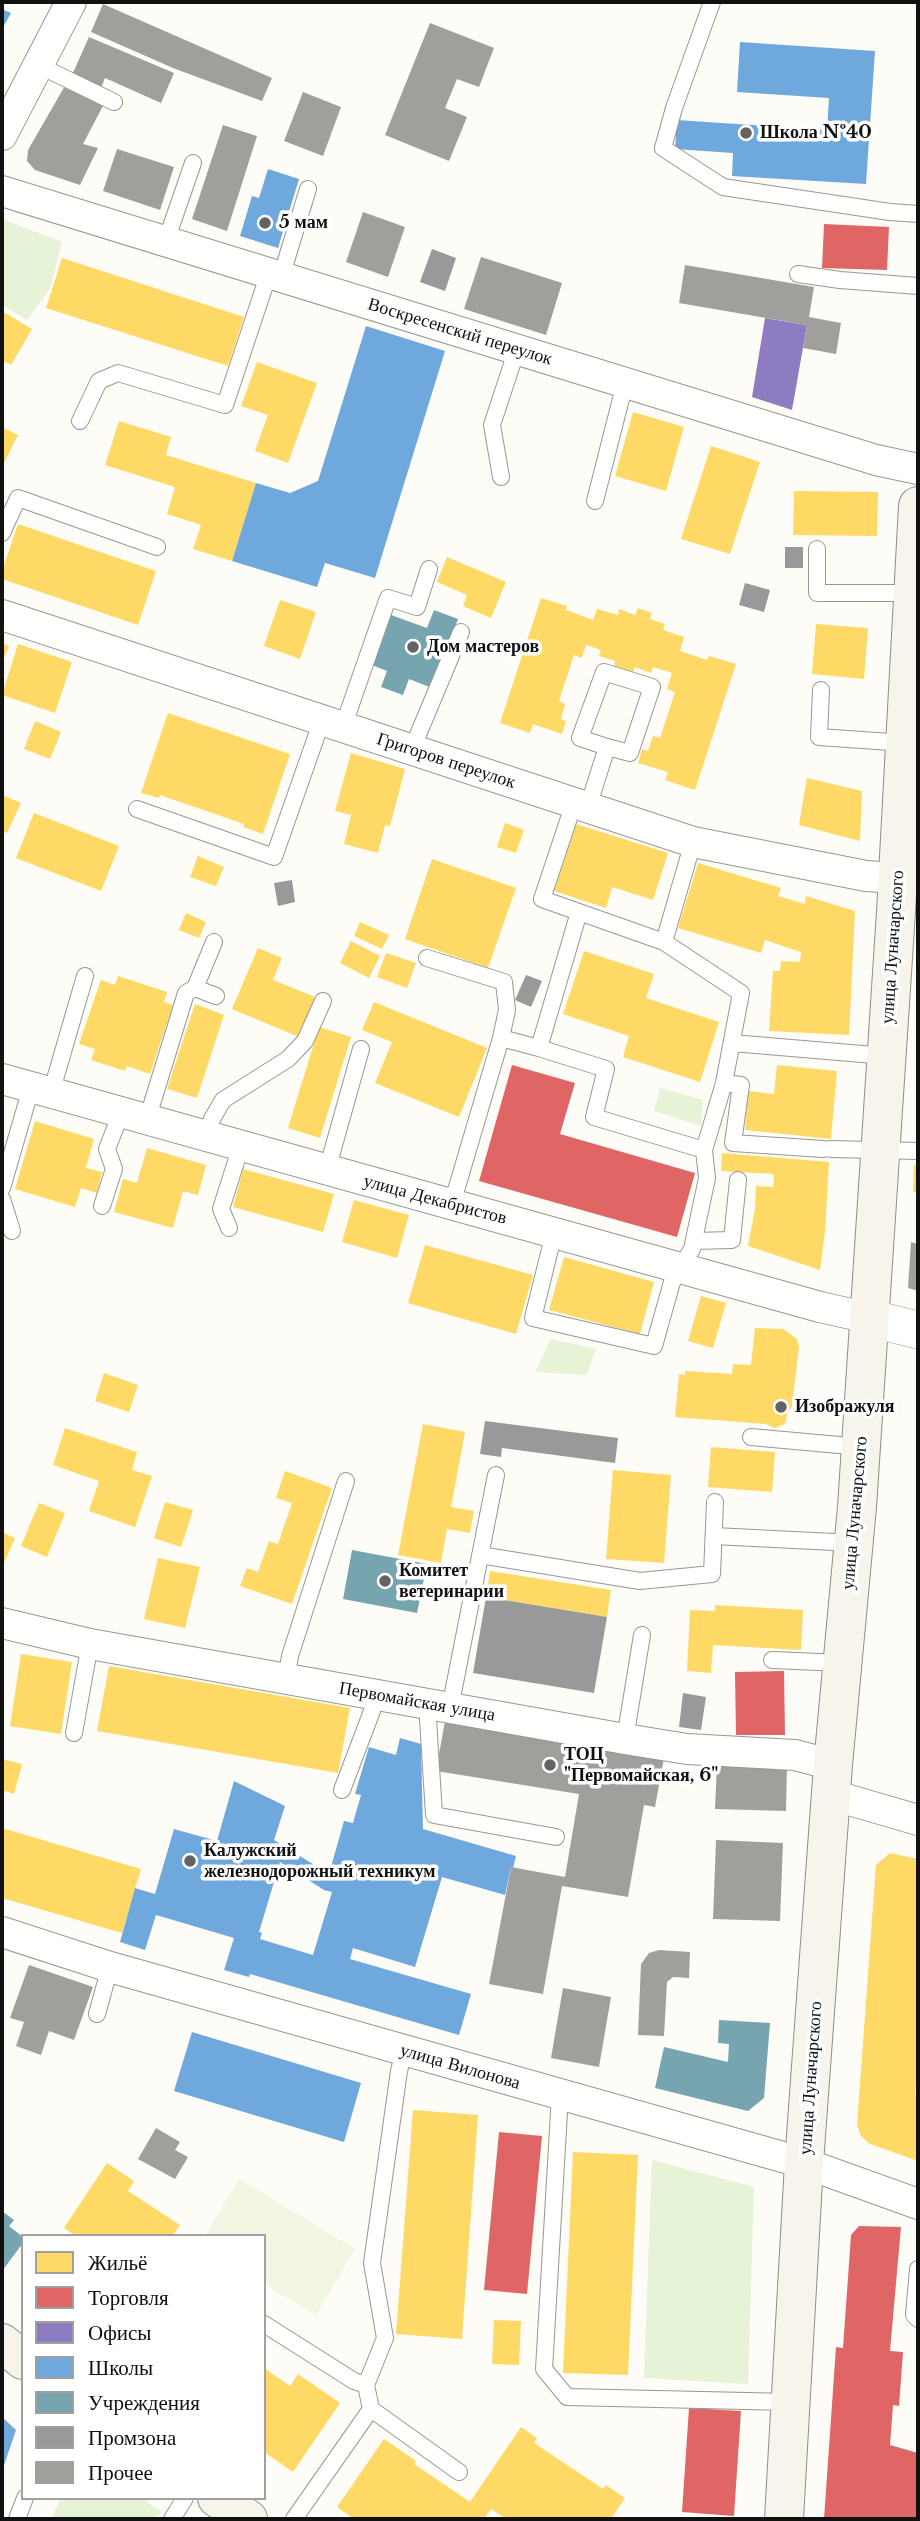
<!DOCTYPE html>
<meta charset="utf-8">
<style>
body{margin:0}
#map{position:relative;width:920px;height:2521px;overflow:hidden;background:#fdfcf7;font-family:"Libre Baskerville",serif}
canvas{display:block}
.frame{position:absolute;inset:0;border:4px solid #111;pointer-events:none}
.legend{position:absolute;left:21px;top:2234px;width:245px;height:266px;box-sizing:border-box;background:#fff;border:2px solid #a0a0a0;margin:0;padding:9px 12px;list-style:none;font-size:21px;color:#111}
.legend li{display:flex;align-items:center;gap:14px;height:35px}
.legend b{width:35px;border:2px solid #a0a0a0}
</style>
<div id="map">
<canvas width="920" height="2521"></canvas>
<div class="frame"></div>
<ul class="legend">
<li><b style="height:19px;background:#ffd966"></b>Жильё</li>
<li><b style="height:19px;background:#e06666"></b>Торговля</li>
<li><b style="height:19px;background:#8e7cc3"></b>Офисы</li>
<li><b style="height:19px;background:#6fa8dc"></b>Школы</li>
<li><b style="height:19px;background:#76a5af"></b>Учреждения</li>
<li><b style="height:19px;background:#999"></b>Промзона</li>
<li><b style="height:19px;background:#a19f9c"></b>Прочее</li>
</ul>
</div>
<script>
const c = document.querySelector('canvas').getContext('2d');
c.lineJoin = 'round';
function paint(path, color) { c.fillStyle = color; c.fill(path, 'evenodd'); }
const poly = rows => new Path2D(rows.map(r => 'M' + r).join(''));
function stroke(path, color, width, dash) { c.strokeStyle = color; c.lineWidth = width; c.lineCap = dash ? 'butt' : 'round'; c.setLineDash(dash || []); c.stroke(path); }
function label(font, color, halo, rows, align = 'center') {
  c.font = font + ' "Libre Baskerville",serif'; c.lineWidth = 7; c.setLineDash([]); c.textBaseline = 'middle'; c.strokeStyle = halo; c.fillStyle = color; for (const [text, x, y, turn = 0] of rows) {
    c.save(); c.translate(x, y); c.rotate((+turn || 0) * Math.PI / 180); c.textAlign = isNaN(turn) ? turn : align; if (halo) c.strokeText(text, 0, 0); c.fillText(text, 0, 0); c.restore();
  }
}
const green = poly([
 [2,219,62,242,50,289,27,320,2,305],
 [660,1088,703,1100,701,1126,654,1111],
 [551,1339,596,1349,587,1375,535,1372],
 [652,2160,754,2187,748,2384,644,2378],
 [61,2498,142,2498,161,2512,157,2519,51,2519]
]);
const pitch = poly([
 [239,2179,355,2249,316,2315,264,2284,264,2236,205,2236]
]);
const homes = poly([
 [62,258,244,317,228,366,46,308],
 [2,311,32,329,11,365,2,360],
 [257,362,317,383,288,463,255,451,268,415,241,406],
 [633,412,684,427,666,491,615,476],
 [119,421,171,437,166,455,256,483,232,561,193,549,201,525,167,514,175,487,105,465],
 [2,427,18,435,2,467],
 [711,446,760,462,730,554,681,539],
 [794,491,878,492,877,536,793,535],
 [18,524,156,571,138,625,2,579,2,571],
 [447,557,506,582,491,618,463,606,467,595,437,582],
 [541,598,567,606,566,610,593,620,597,609,618,615,619,609,635,615,638,608,652,613,650,619,665,624,663,630,684,637,680,651,707,660,709,656,736,664,695,790,665,780,668,772,638,763,642,749,648,751,653,736,660,738,675,692,667,689,672,673,653,667,651,673,635,667,633,673,614,667,615,661,599,656,601,650,586,645,582,658,574,655,559,701,565,704,561,719,566,721,562,734,533,724,530,733,500,723],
 [280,600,316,612,300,659,264,646],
 [816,624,868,628,864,679,812,674],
 [2,643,9,646,2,663],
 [18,644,72,662,55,713,2,695],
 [168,713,290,754,263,834,243,827,244,824,160,795,159,798,141,793],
 [35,721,61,732,50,759,24,749],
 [351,753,405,769,390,826,385,825,378,853,344,844,351,815,335,811],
 [807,778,862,791,860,841,799,825],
 [2,795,21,803,7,833,2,831],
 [34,813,119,846,101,891,16,858],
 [505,823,524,830,516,853,497,847],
 [576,824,668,853,653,900,612,887,606,908,554,891],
 [198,856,224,867,216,886,190,877],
 [432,859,516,888,488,968,405,939],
 [698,863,781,888,778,896,805,904,806,896,855,911,849,1035,769,1031,773,971,780,971,781,961,800,962,801,952,765,940,761,953,678,928],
 [186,913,206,922,199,938,179,930],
 [360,922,389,935,382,949,354,936],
 [351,941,380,956,369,978,340,963],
 [258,948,282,958,273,980,315,997,299,1037,232,1009],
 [584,951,654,974,646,998,719,1022,700,1082,623,1057,629,1036,563,1014],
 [386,953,416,963,407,988,377,977],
 [118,976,167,992,164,1002,173,1005,150,1074,127,1066,125,1071,91,1060,95,1049,79,1044,101,980,115,985],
 [374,1002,487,1048,459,1117,375,1083,392,1042,362,1030],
 [195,1004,224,1015,197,1098,167,1089],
 [319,1027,351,1037,320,1138,288,1128],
 [777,1065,837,1071,831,1139,745,1130,748,1091,774,1094],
 [35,1121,94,1139,86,1168,102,1172,97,1193,81,1188,75,1207,15,1189],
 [147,1148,206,1165,198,1195,183,1191,173,1228,114,1212,123,1179,137,1183],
 [722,1153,829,1162,825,1232,820,1270,748,1246,755,1209,756,1186,773,1187,774,1174,721,1171],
 [914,1165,918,1165,918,1193,913,1192],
 [243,1169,334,1194,323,1232,233,1207],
 [354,1200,409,1215,397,1258,342,1242],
 [425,1245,533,1275,516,1334,408,1303],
 [564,1257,654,1282,640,1334,549,1310],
 [701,1296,726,1303,713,1348,688,1341],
 [755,1328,783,1329,797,1339,799,1347,792,1407,787,1413,786,1422,783,1425,774,1428,766,1424,675,1417,679,1374,685,1375,685,1371,732,1374,733,1364,751,1365],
 [104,1373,138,1385,129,1412,95,1401],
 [423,1424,465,1432,451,1507,474,1511,470,1533,447,1529,441,1563,398,1555],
 [65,1428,137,1452,132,1470,152,1476,135,1527,89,1511,99,1481,53,1465],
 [711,1447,775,1452,772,1492,708,1487],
 [613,1470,671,1475,664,1563,606,1559],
 [285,1471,332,1488,292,1604,240,1586,247,1568,258,1572,269,1541,278,1544,292,1503,276,1498],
 [165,1502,193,1510,181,1547,154,1538],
 [39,1503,65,1513,47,1557,21,1546],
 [2,1532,15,1538,2,1567],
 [158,1558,200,1567,185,1628,144,1619],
 [490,1571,611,1590,607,1617,486,1597],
 [715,1605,803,1610,801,1650,713,1645,711,1673,687,1671,690,1610,715,1611],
 [21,1654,72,1662,61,1734,10,1726],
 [109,1666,350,1708,338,1773,97,1731],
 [2,1759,22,1764,14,1794,2,1790],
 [2,1828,141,1869,122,1933,2,1898],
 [890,1853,918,1859,918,2054,915,2094,918,2099,918,2161,870,2144,861,2136,857,2125,876,1865],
 [413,2110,478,2115,462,2339,396,2334],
 [573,2152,638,2155,628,2375,563,2373],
 [107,2163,134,2181,128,2191,180,2225,172,2236,76,2236,64,2228],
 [494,2320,521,2321,519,2365,492,2364],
 [264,2368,290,2386,298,2374,340,2403,293,2472,264,2452],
 [521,2427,537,2438,534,2443,603,2489,606,2485,625,2498,611,2519,506,2519,491,2509,484,2519,354,2519,337,2507,384,2439,416,2461,414,2464,470,2502]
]);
const shops = poly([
 [824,224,889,227,887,270,822,268],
 [512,1065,575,1083,560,1134,695,1173,677,1237,479,1181],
 [784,1671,785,1735,736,1735,735,1672],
 [499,2132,542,2136,527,2294,484,2290],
 [859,2226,901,2227,890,2351,903,2352,899,2406,893,2405,890,2445,918,2453,918,2519,824,2519,836,2347,843,2348,851,2235],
 [689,2408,741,2411,734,2516,682,2512]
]);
const offices = poly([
 [765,318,807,325,792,410,752,397]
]);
const schools = poly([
 [2,9,11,13,2,29],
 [740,42,875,51,866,184,732,176,733,153,675,149,677,120,827,130,829,98,737,92],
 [268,169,299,179,278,248,240,236,252,196,259,198],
 [366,326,445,351,375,578,325,563,317,587,232,561,256,483,290,493,318,481],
 [400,1738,421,1744,423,1829,516,1856,513,1868,511,1867,505,1895,442,1877,415,1967,353,1948,350,1959,471,1994,459,2035,250,1974,249,1977,224,1970,234,1938,156,1915,145,1950,120,1942,135,1888,155,1894,174,1829,217,1841,234,1781,285,1806,274,1840,329,1874,344,1821,353,1823,361,1795,355,1794,369,1747,396,1755],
 [280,1862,324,1890,332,1892,313,1955,260,1939,262,1933,259,1932],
 [192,2032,361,2083,344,2142,174,2091],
 [2,2417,16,2430,2,2471]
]);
const public = poly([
 [434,610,458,619,432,688,409,679,403,695,381,687,387,671,372,665,391,615,427,628],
 [352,1550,427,1564,417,1613,343,1599],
 [719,2020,770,2023,764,2098,748,2111,655,2088,664,2047,728,2062,729,2044,718,2043],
 [2,2211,14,2220,9,2226,23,2237,23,2243,2,2271]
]);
const industry = poly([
 [432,249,456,258,445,291,420,282],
 [785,547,803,547,803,568,785,568],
 [745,583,770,590,764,612,739,605],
 [292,880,295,902,278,906,274,883],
 [526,975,542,981,531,1007,515,1000],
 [485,1421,618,1438,615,1463,502,1448,501,1457,480,1454],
 [486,1597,607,1617,594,1693,473,1673],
 [683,1693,706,1697,701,1730,679,1727]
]);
const building = poly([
 [103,4,272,78,262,101,173,68,91,32],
 [430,23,494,48,479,87,457,79,445,108,467,117,449,161,385,135],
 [89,37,174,73,161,103,105,78,101,88,72,75],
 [66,84,104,104,83,144,98,148,80,185,35,170,27,161,28,150],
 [303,92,341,107,323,156,284,141],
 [223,125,257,136,227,231,192,219],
 [117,149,174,167,160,210,103,191],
 [363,212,405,227,388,277,346,262],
 [481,257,562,283,546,335,464,309],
 [685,265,814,287,809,317,841,323,836,354,803,348,807,325,679,303],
 [911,1242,918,1244,918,1291,908,1288],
 [445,1721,664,1758,655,1807,644,1805,628,1897,562,1886,543,1994,489,1984,511,1867,565,1877,579,1794,436,1771],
 [717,1764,787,1766,786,1811,715,1809],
 [716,1840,783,1843,780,1921,713,1919],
 [659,1950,690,1952,689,1978,673,1977,667,1982,664,2036,638,2035,641,1964,649,1953],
 [29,1965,93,1987,74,2040,49,2031,41,2055,16,2046,24,2022,10,2018],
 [563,1988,611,1997,599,2067,551,2058],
 [156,2128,180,2142,175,2150,188,2157,175,2179,138,2159]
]);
const service = poly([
 [712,2,674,108,663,148,723,187,890,212,918,214],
 [38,65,114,102],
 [166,241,193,163],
 [798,274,840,280,918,286],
 [281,277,308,189],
 [80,421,99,381,118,373,225,405,269,273],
 [501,477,492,425,517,349],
 [595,501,625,383],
 [2,533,18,498,157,547],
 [817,549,817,593,913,593],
 [821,690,819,737,905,743],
 [343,727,388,598,417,607,429,569],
 [412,749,461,632],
 [574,803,542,899,664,942,741,993,724,1083],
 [588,807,607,747,580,738,604,672,652,687,630,753,607,747],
 [137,809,274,857,322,720],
 [579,912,539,1048,606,1069,594,1117,704,1150,724,1083,741,1085,733,1143,823,1149],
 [664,942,693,842],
 [427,958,504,982,507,1010,501,1038,539,1048],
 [195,988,214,942],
 [732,1043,886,1056],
 [51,1093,85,976],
 [147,1120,186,993,195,988,216,996],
 [207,1136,212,1119,223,1100,288,1059,305,1041,323,1001],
 [830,1149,918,1151],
 [327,1170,361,1049],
 [2,1188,31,1088],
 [2,1199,12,1231],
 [452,1204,501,1038],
 [102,1206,114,1169,107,1149,121,1113],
 [229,1228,221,1209,241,1146],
 [554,1233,533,1318,654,1346,672,1282,692,1249,707,1178,704,1150],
 [694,1241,732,1240,738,1180],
 [751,1437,861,1447],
 [714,1536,854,1543],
 [480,1555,640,1581,712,1574,715,1502],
 [772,1660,842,1663],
 [286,1679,290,1656,346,1481],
 [430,1704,428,1719,434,1815,556,1837],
 [450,1708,496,1475],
 [74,1733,90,1644],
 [625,1739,642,1635],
 [342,1790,372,1711,375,1694],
 [97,2014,110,1967],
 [560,2095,544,2369,567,2397,791,2402],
 [918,2269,914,2315,918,2319],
 [264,2324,354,2381,366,2385],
 [371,2409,366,2385,385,2338,372,2263,399,2071,404,2051],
 [17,2519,25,2498],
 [172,2519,185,2498],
 [294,2519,371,2409,459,2472]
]);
const minor = poly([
 [2,135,71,2],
 [2,191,876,460,918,469],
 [2,615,693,842,866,876,897,878],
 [2,1079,820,1307,869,1318],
 [2,1623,90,1644,625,1739,687,1749,795,1755,833,1765],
 [832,1795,918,1820],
 [2,1932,110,1967,804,2163,918,2204]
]);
const tertiary = poly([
 [869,1318,918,1330]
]);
const secondary = poly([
 [2,2343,23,2360],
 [217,2498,248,2519],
 [784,2519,804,2163,833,1765,857,1507,896,912,918,506]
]);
const markers = [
 [746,133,7,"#646362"],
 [265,223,7,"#646362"],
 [413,647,7,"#646362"],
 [781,1407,7,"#646362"],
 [385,1581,7,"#646362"],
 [550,1765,7,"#646362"],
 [190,1861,7,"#646362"]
];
const poiNames = [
 ["Школа №40",760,133],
 ["5 мам",279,223],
 ["Дом мастеров",427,647],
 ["Изображуля",795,1407],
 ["Комитет",399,1571],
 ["ветеринарии",399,1592],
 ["ТОЦ",564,1755],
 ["\"Первомайская, 6\"",564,1776],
 ["Калужский",204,1851],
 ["железнодорожный техникум",204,1872]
];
const streetNames = [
 ["Воскресенский переулок",460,332,17],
 ["Григоров переулок",446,761,18],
 ["улица Луначарского",893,947,-86],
 ["улица Декабристов",435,1200,15],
 ["улица Луначарского",855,1513,-85],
 ["Первомайская улица",417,1702,10],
 ["улица Вилонова",460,2067,16],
 ["улица Луначарского",811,2078,-86]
];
paint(green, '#e7f3d7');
paint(pitch, '#f0f6e1');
paint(homes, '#ffd966');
paint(shops, '#e06666');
paint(offices, '#8e7cc3');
paint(schools, '#6fa8dc');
paint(public, '#76a5af');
paint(industry, '#999');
paint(building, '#a19f9c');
stroke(service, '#979795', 18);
stroke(minor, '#979795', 32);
stroke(tertiary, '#979795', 38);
stroke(secondary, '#8e8d8b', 40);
stroke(service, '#fffffe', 16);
stroke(minor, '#fffffe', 30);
stroke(tertiary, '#fffffe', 37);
stroke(secondary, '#f6f4eb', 38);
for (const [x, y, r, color] of markers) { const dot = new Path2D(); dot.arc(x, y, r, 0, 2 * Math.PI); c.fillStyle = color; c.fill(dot); stroke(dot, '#fff', 2.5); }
label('bold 18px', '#111', '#fff', poiNames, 'left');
label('18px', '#111', '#fff', streetNames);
</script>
